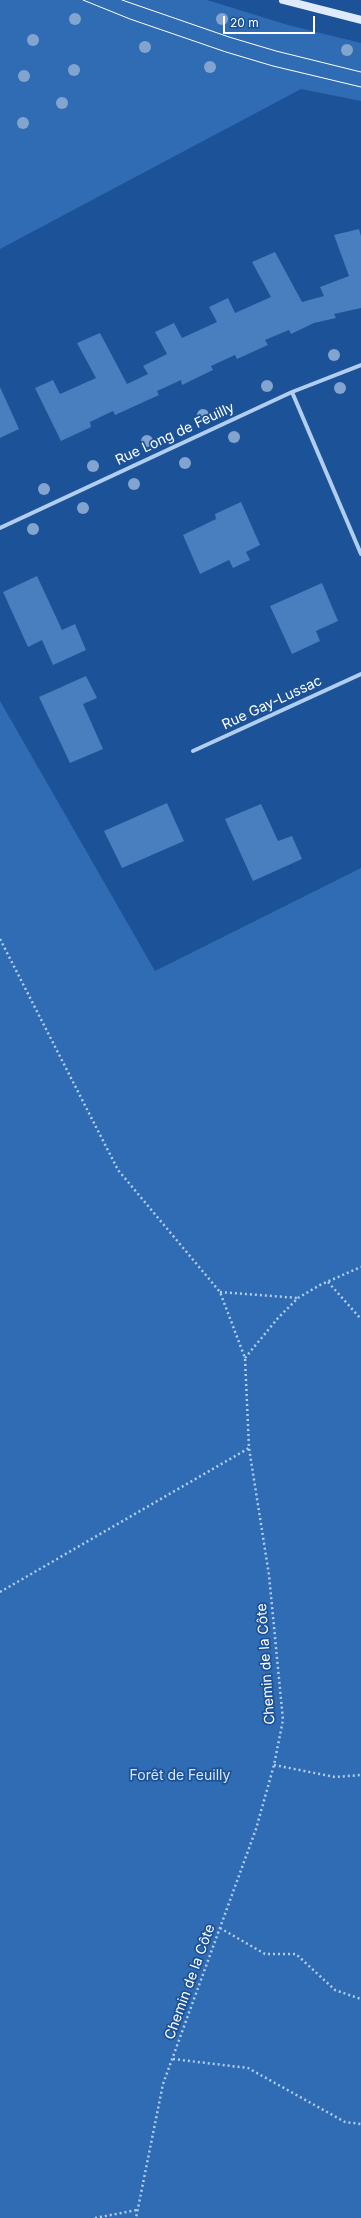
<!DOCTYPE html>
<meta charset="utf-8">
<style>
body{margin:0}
#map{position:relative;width:361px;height:2218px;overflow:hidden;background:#1c5297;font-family:Inter,sans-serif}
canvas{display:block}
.scale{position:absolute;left:223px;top:16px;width:92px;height:18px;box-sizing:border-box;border:2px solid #fff;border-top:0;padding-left:5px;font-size:12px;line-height:14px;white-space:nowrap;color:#fff;-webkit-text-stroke:3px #1c5297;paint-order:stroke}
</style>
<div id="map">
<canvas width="361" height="2218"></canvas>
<div class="scale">20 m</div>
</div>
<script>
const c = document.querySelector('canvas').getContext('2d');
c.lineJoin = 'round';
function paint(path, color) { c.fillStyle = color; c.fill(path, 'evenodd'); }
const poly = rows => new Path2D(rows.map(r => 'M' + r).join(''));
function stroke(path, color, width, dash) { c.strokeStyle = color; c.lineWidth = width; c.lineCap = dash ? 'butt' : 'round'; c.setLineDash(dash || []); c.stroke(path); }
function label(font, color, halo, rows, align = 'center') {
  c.font = font + ' Inter,sans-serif'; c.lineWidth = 3.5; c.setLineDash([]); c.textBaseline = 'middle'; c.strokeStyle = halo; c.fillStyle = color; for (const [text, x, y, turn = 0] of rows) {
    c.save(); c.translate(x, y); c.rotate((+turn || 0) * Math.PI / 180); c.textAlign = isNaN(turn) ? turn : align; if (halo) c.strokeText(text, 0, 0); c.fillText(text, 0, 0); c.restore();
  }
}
const green = poly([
 [0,0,207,0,288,25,361,43,361,101,301,89,0,249],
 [0,701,155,971,361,868,361,2218,0,2218]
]);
const building = poly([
 [359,229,361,236,361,308,334,314,336,318,314,323,291,334,289,330,265,340,268,345,237,359,235,355,211,366,213,370,182,385,181,380,157,391,159,395,115,415,113,411,90,422,91,427,61,441,35,388,53,380,60,394,96,378,77,343,100,333,127,384,148,374,143,366,167,354,155,332,174,323,182,338,217,322,209,307,228,298,235,313,271,297,252,262,275,252,302,302,324,296,320,287,349,276,334,235],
 [0,387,19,429,0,438],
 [241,502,260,545,246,552,250,560,233,568,229,560,200,574,183,535,216,519,215,514],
 [37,576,62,630,75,624,86,650,53,665,42,640,28,647,3,592],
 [322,583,338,621,316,631,320,641,292,654,270,606],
 [86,676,97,698,83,704,103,749,70,763,39,697],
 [167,803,184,841,122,868,104,831],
 [261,804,278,841,292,836,302,859,253,881,225,819]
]);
const path = poly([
 [0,939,118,1170,220,1292,245,1358,249,1448,269,1575,283,1720,274,1765,256,1829,163,2084,136,2218],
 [328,1282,361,1319],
 [220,1292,298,1298],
 [245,1358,278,1318,298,1298,320,1285,361,1267],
 [0,1592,249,1448],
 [274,1765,335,1777,361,1775],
 [220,1928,265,1954,296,1954,335,1990,361,1999],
 [173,2059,248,2068,345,2122,361,2124],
 [95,2218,137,2210]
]);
const street = poly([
 [292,392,361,554],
 [0,528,292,392,361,365],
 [193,751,361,674]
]);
const secondary = poly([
 [283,0,361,20]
]);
const tram = poly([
 [83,0,130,19,226,52,273,66,361,87],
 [122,0,229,37,276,51,361,72]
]);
const trees = [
 [75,19],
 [222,19],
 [33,40],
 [145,47],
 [347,50],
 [210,67],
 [74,70],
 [24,76],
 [62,103],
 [23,123],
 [334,355],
 [267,386],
 [340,388],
 [203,415],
 [234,437],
 [147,441],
 [185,463],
 [93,466],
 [134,484],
 [44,489],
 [83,508],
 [33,529]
];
const streetNames = [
 ["Rue Long de Feuilly",175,434,-25],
 ["Rue Gay-Lussac",272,703,-25],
 ["Chemin de la Côte",266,1664,-94],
 ["Chemin de la Côte",190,1982,-70]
];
const parkNames = [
 ["Forêt de Feuilly",180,1776]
];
paint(green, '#306cb4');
paint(building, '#497ebf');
stroke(path, '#b1cdf0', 2.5, [2, 3]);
stroke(street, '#b1cdf0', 4);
stroke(secondary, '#deebfb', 8);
stroke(tram, '#fff', 1);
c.fillStyle = '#83a4ce';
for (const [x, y] of trees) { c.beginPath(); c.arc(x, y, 6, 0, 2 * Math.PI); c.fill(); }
label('14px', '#fff', '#1c5297', streetNames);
label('14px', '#d7e7fb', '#1c5297', parkNames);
</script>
